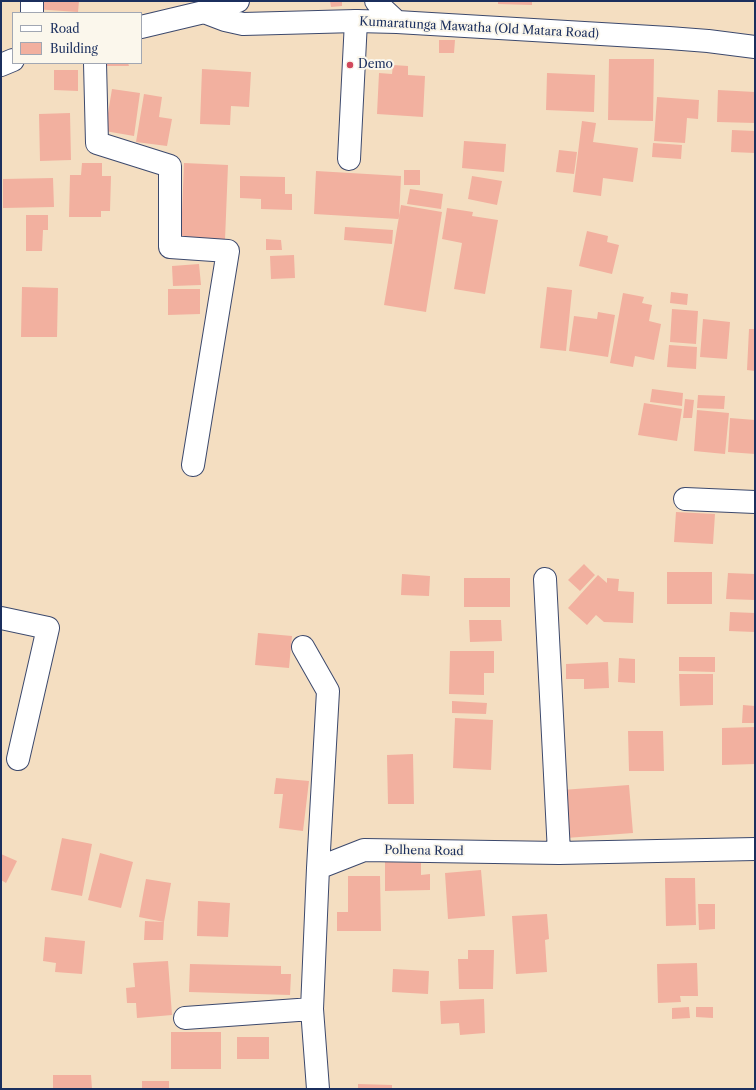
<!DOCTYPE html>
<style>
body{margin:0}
#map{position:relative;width:756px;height:1090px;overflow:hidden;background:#f4dec1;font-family:"Libre Caslon Text",serif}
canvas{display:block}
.frame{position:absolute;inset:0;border:2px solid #1b2f5e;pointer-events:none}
.legend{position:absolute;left:12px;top:12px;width:130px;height:52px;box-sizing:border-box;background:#fbf7ec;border:1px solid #a1a7b3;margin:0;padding:5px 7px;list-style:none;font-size:12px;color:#1b2f5e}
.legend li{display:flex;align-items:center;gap:8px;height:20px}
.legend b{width:20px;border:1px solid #a1a7b3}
</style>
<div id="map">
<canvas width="756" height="1090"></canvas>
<div class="frame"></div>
<ul class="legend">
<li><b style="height:5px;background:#fff"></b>Road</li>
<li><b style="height:11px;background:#f2b09f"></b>Building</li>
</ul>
</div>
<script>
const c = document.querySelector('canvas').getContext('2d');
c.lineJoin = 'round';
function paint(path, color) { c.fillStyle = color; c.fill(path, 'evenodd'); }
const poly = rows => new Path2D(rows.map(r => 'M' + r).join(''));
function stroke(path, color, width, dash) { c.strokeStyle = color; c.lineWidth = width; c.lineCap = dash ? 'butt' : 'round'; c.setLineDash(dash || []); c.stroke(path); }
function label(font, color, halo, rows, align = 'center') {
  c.font = font + ' "Libre Caslon Text",serif'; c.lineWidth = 4; c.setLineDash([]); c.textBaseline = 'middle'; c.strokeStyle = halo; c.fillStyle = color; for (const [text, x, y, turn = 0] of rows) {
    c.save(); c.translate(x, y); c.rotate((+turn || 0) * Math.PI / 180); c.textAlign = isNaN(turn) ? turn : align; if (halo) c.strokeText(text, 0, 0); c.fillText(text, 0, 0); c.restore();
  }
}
const building = poly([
 [35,1,79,1,78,12,34,9],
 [330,1,342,1,342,6,331,7],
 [498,1,532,1,532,5,498,4],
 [439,40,455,40,454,53,439,53],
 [609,59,654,59,653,121,608,120],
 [107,63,128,63,129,66,107,66],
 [393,65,408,66,408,75,425,76,423,117,377,114,379,73,392,74],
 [202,69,251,72,249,107,231,106,230,125,200,124],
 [54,70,78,70,78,91,54,90],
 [547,73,595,75,594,112,546,110],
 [112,89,140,93,134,136,105,131],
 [718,90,755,92,755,123,717,122],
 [144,94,162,97,159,117,172,119,167,146,136,142],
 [657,97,699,100,698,119,687,118,685,143,654,141],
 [70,113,71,160,40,161,39,114],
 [582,121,596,123,593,142,638,148,633,182,603,178,601,196,573,192],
 [732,130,755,131,755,153,731,152],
 [464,141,506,144,504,172,462,168],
 [653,143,682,145,681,159,652,157],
 [559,150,577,152,574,174,556,172],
 [82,163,102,163,102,176,111,176,110,211,101,211,101,217,69,217,70,175,81,175],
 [184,163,228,165,225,240,181,238],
 [404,170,420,170,420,185,404,185],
 [316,171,401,176,399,219,314,214],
 [240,176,285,177,285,194,292,194,292,210,261,209,261,199,240,198],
 [472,176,502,181,497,205,468,199],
 [53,178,54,207,3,208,3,179],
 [410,189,443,194,441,209,407,204],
 [401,205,442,212,426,312,384,305],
 [447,208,473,212,472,216,498,220,485,294,454,289,462,243,442,239],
 [26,215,48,215,48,230,43,230,42,251,26,251],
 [345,227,393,230,392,244,344,240],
 [587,231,608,236,607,242,619,245,612,274,579,266],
 [266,239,281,240,282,250,266,250],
 [294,255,295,278,271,279,270,256],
 [199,264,201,285,173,286,172,266],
 [22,287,58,288,57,337,21,337],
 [547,287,572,290,566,351,540,348],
 [168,289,200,289,200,314,168,315],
 [671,292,688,294,687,305,670,303],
 [623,293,644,297,642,303,652,305,649,321,661,324,654,360,635,356,633,367,610,363],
 [672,309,698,311,696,344,670,342],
 [598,312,615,315,608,357,569,351,574,316,597,319],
 [703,319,730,322,727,359,700,357],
 [749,329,755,329,755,371,747,370],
 [669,345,697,347,696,369,667,367],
 [652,389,683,393,682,406,650,402],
 [698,395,725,396,724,409,697,408],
 [685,399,694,400,692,418,683,418],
 [644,403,682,409,677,441,638,435],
 [697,410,729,413,725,454,694,451],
 [730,418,755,420,755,454,728,452],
 [676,512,715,514,713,544,674,542],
 [584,564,595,575,580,591,568,580],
 [667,572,712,572,712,604,667,604],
 [728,573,755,574,755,600,726,599],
 [402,574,430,576,429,596,401,595],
 [598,575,607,583,607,578,619,579,618,591,634,592,633,623,604,622,596,615,587,625,568,608],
 [464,578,510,578,510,607,464,607],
 [730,612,755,613,755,632,729,631],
 [469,620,501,620,502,641,470,642],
 [258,633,292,636,289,668,255,665],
 [450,651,494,651,494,673,484,673,484,695,449,694],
 [679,657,715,657,715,672,679,671],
 [619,658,635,659,635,683,618,682],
 [608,662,609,688,584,689,584,679,566,679,566,664],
 [679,674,713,674,713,705,680,706],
 [452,701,487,703,486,714,452,713],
 [743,705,755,706,755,723,742,723],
 [455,718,493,720,491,770,453,768],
 [755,727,755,764,722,765,722,728],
 [628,731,663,731,664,771,629,771],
 [413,754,414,804,388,804,387,755],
 [276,778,309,781,303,831,279,828,283,794,274,794],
 [629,785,633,833,566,838,562,790],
 [62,838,92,844,82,896,51,890],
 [100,853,133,862,121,908,88,900],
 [1,854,17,861,6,883,1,880],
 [385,862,421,863,421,875,430,874,430,890,385,891],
 [481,870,485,916,448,919,445,873],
 [348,876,380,876,381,931,337,931,337,912,348,912],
 [665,878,695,878,696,925,666,926],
 [146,879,171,883,164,922,163,940,144,940,145,921,164,922,139,917],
 [198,901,230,903,228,937,197,936],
 [698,904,715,904,715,929,699,930],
 [547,914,549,939,545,940,547,972,516,974,512,916],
 [45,937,85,941,82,974,55,972,56,963,43,961],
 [468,950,494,950,493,989,459,989,458,959,468,959],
 [168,961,172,1015,137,1018,136,1003,127,1003,126,988,135,987,133,963],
 [697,963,698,996,680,996,681,1002,658,1003,657,964],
 [190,964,281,966,281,974,291,974,290,995,189,992],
 [393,969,429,971,428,994,392,992],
 [484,999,485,1033,460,1035,459,1023,441,1024,440,1001],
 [689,1007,690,1018,672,1019,672,1008],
 [696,1007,713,1007,713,1018,696,1017],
 [171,1032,221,1032,221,1069,171,1069],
 [237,1037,269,1037,269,1059,237,1059],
 [53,1075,91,1075,92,1089,53,1089],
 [142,1081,169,1081,169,1089,142,1089],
 [358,1084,392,1085,392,1089,358,1089]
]);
const minor = poly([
 [32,13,32,1],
 [95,63,97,143,170,166,170,247,228,251,193,465],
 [349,159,356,21],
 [685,499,755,502],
 [545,579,559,853],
 [1,618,48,628,18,759],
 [303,647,328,691,318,868],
 [185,1018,312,1009],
 [318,1089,312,1009,318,868,364,850,559,853,755,849]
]);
const highway = poly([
 [376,1,383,9,397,22],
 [204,12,225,20,243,24,356,21,397,22,669,38,708,41,755,47],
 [141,27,204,12,238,1],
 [1,65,13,60]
]);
const markers = [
 [350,65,4,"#d1495b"]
];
const streetNames = [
 ["Kumaratunga Mawatha (Old Matara Road)",479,28,3],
 ["Polhena Road",424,851,1]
];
const poiNames = [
 ["Demo",358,65]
];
paint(building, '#f2b09f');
stroke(minor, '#3c496d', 24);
stroke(highway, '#3c496d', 24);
stroke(minor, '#fff', 22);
stroke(highway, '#fff', 22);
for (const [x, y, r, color] of markers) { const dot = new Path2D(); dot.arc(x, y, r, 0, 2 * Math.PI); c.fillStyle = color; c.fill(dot); stroke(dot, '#fbf7ec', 1.5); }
label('12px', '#1b2f5e', '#fbf7ec', streetNames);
label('12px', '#1b2f5e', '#fbf7ec', poiNames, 'left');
</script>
